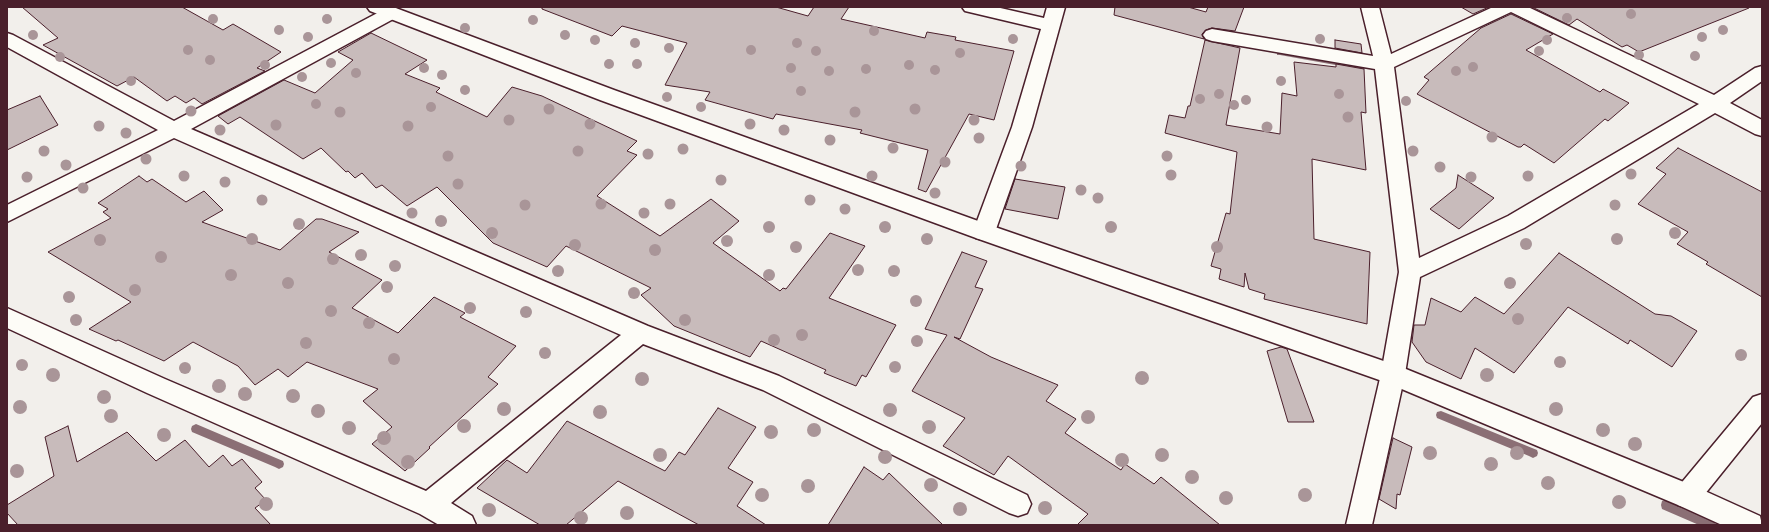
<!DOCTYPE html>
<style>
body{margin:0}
#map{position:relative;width:1769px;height:532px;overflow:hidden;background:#f2efeb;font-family:Caveat,sans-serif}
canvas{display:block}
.frame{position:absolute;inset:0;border:8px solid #4a1f2b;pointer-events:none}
</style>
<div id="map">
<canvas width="1769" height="532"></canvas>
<div class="frame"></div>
</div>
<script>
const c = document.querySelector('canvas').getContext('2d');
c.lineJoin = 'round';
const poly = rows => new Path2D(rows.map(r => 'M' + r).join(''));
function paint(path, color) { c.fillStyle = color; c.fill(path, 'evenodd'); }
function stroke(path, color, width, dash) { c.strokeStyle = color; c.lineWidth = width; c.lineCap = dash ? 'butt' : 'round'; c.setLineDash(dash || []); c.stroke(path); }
const stream = poly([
 [1277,51,1363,64,1367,67,1363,70,1280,55,1277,55,1277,51],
 [1441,411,1537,450,1538,453,1537,456,1533,458,1529,456,1437,418,1436,415,1437,412,1441,411],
 [196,424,283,461,284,464,283,467,279,469,275,467,192,432,191,429,192,426,196,424],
 [1666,500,1715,521,1716,525,1699,525,1662,509,1661,505,1662,501,1666,500]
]);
const building = poly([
 [22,7,182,7,223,30,233,24,281,52,257,68,265,71,202,104,194,98,186,103,175,96,167,101,134,77,117,86,43,45,58,38,22,7],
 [542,7,776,7,808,16,814,7,849,7,841,19,925,38,927,32,956,37,955,40,1014,51,994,120,969,114,926,192,918,189,928,150,860,133,862,130,776,114,773,119,705,100,710,92,665,85,687,43,622,26,612,36,542,9,542,7],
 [1115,7,1188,7,1206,12,1208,7,1244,7,1235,31,1212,28,1206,30,1202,34,1204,39,1114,15,1115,7],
 [1461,7,1489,7,1473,14,1461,7],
 [1532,7,1749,7,1749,8,1639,52,1627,45,1622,47,1577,19,1569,25,1532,7],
 [1511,14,1553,34,1526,50,1600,92,1603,89,1629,103,1608,121,1605,119,1554,163,1524,144,1521,147,1518,147,1417,94,1429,80,1424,77,1481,28,1511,14],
 [371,33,427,60,405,74,440,88,436,92,487,117,512,87,542,96,637,141,627,151,637,155,597,196,660,236,711,199,739,221,713,243,780,291,783,288,786,289,830,233,865,246,829,298,896,325,866,377,862,375,856,386,824,373,826,370,761,341,750,357,674,326,641,295,651,288,566,246,547,267,493,243,437,187,407,206,382,185,376,188,362,173,355,178,348,171,346,172,321,148,303,159,240,117,228,124,218,116,284,80,315,93,353,60,338,52,371,33],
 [1205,40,1240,48,1226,125,1280,134,1282,93,1297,96,1294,62,1336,67,1336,64,1364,69,1366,113,1361,112,1366,170,1312,159,1314,239,1370,252,1367,324,1264,299,1265,294,1249,289,1245,273,1244,287,1219,279,1221,269,1211,266,1226,213,1230,214,1237,152,1165,133,1169,115,1185,118,1188,106,1190,106,1205,40],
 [1335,40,1361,44,1362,53,1335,48,1335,40],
 [40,96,58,125,7,150,7,110,40,96],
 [1678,148,1762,192,1762,297,1706,264,1708,262,1677,244,1688,232,1638,204,1666,174,1656,168,1678,148],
 [1458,175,1494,198,1459,229,1430,209,1456,188,1458,175],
 [139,176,147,182,152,179,186,202,204,191,223,210,202,222,280,250,316,219,322,219,359,232,329,252,382,280,352,308,398,333,434,297,465,313,460,317,516,346,488,377,498,384,429,447,430,448,405,471,372,444,392,427,363,401,378,389,307,362,288,377,278,369,255,385,238,366,193,342,164,361,118,340,116,341,89,329,131,302,48,252,111,218,103,212,108,209,98,203,139,176],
 [1015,179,1065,187,1058,219,1005,209,1015,179],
 [962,252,987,261,975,287,983,289,960,339,954,337,991,357,1058,385,1046,401,1076,419,1065,433,1121,470,1125,464,1154,484,1161,477,1220,525,1077,525,1088,514,1008,456,994,475,943,446,965,418,912,391,947,335,925,329,962,252],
 [1559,253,1655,314,1671,316,1697,331,1672,367,1630,340,1628,344,1568,307,1514,373,1475,348,1461,379,1426,362,1412,342,1414,325,1425,325,1431,298,1461,312,1475,297,1504,314,1559,253],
 [1281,347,1287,349,1314,422,1288,422,1267,351,1281,347],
 [718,408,756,427,728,468,753,482,737,506,766,525,699,525,618,481,566,525,540,525,477,488,507,460,527,473,567,421,665,471,679,452,685,455,718,408],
 [68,426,77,462,127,432,156,461,185,440,209,467,223,455,232,466,242,459,262,482,255,488,266,500,255,508,271,525,18,525,7,513,7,505,54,476,45,437,68,426],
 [1393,438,1412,447,1400,495,1397,494,1396,509,1379,499,1393,438],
 [864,467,883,480,889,473,943,525,828,525,864,467]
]);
const minor = poly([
 [391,7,397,9,400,13,397,17,191,129,648,326,779,376,1027,495,1031,504,1027,513,1018,516,1009,513,763,390,643,344,451,503,472,516,476,525,439,525,420,514,147,393,7,328,7,308,165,379,426,491,621,335,174,138,7,222,7,205,158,130,7,47,7,33,13,35,174,121,385,9,391,7],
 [962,7,996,7,1044,18,1047,7,1065,7,1032,127,995,232,992,238,984,240,976,238,973,232,1012,127,1041,29,965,11,962,7],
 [1361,7,1379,7,1391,54,1493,7,1528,7,1714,95,1755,68,1762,66,1762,81,1730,103,1762,120,1762,136,1755,134,1715,113,1524,228,1420,277,1405,374,1372,525,1346,525,1381,374,1399,272,1375,69,1212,41,1206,39,1203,35,1206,31,1212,29,1373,56,1361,7],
 [1511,12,1699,104,1508,216,1419,258,1394,67,1511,12],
 [1762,394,1762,423,1696,505,1687,508,1678,505,1674,496,1678,487,1753,397,1762,394]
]);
const secondary = poly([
 [367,7,393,7,614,90,992,226,1401,367,1696,487,1760,516,1762,525,1722,525,1678,505,1385,382,976,238,600,100,370,11,367,7]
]);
const trees = [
 [1631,14,5],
 [1567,18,5],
 [213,19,5],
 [327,19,5],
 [533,20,5],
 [465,28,5],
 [279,30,5],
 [1723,30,5],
 [874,31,5],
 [33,35,5],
 [565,35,5],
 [308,37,5],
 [1702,37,5],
 [1013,39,5],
 [1320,39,5],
 [595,40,5],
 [1547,40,5],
 [635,43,5],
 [797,43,5],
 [669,48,5],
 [188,50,5],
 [751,50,5],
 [816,51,5],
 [1539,51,5],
 [960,53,5],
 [1639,55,5],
 [1695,56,5],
 [60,57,5],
 [210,60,5],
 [331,63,5],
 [609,64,5],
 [637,64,5],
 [265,65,5],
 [909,65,5],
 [1473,67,5],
 [424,68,5],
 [791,68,5],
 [866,69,5],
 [935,70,5],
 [829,71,5],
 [1456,71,5],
 [356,73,5],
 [442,75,5],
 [302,77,5],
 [131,81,5],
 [1281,81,5],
 [465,90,5],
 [801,91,5],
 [1219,94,5],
 [1339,94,5],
 [667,97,5],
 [1200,99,5],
 [1246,100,5],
 [1406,101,5],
 [316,104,5],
 [1234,105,5],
 [431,107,5],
 [701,107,5],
 [549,109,5.5],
 [915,109,5.5],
 [191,111,5.5],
 [340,112,5.5],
 [855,112,5.5],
 [1348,117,5.5],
 [509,120,5.5],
 [974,120,5.5],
 [590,124,5.5],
 [750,124,5.5],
 [276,125,5.5],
 [99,126,5.5],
 [408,126,5.5],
 [1267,127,5.5],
 [220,130,5.5],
 [784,130,5.5],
 [126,133,5.5],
 [1492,137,5.5],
 [979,138,5.5],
 [830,140,5.5],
 [893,148,5.5],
 [683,149,5.5],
 [44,151,5.5],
 [578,151,5.5],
 [1413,151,5.5],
 [648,154,5.5],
 [448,156,5.5],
 [1167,156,5.5],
 [146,159,5.5],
 [945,162,5.5],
 [66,165,5.5],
 [1021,166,5.5],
 [1440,167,5.5],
 [1631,174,5.5],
 [1171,175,5.5],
 [184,176,5.5],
 [872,176,5.5],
 [1528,176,5.5],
 [27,177,5.5],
 [1471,177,5.5],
 [721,180,5.5],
 [225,182,5.5],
 [458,184,5.5],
 [83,188,5.5],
 [1081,190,5.5],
 [935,193,5.5],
 [1098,198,5.5],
 [262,200,5.5],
 [810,200,5.5],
 [601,204,5.5],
 [670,204,5.5],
 [525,205,5.5],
 [1615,205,5.5],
 [845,209,5.5],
 [412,213,5.5],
 [644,213,5.5],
 [441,221,6],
 [299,224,6],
 [769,227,6],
 [885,227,6],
 [1111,227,6],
 [492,233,6],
 [1675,233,6],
 [252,239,6],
 [927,239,6],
 [1617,239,6],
 [100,240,6],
 [727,241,6],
 [1526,244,6],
 [575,245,6],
 [796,247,6],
 [1217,247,6],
 [655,250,6],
 [361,255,6],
 [161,257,6],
 [333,259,6],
 [395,266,6],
 [858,270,6],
 [558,271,6],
 [894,271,6],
 [231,275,6],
 [769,275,6],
 [288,283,6],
 [1510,283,6],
 [387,287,6],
 [135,290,6],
 [634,293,6],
 [69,297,6],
 [916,301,6],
 [470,308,6],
 [331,311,6],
 [526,312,6],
 [1518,319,6],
 [76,320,6],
 [685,320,6],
 [369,323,6],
 [802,335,6],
 [774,340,6],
 [917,341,6],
 [306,343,6],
 [545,353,6],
 [1741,355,6],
 [394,359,6],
 [1560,362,6],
 [22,365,6],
 [895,367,6],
 [185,368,6],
 [53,375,7],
 [1487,375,7],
 [1142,378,7],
 [642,379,7],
 [219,386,7],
 [245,394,7],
 [293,396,7],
 [104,397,7],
 [20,407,7],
 [504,409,7],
 [1556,409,7],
 [890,410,7],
 [318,411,7],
 [600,412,7],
 [111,416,7],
 [1088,417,7],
 [464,426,7],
 [929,427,7],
 [349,428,7],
 [814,430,7],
 [1603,430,7],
 [771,432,7],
 [164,435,7],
 [384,438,7],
 [1635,444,7],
 [1430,453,7],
 [1517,453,7],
 [660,455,7],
 [1162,455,7],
 [885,457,7],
 [1122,460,7],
 [408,462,7],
 [1491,464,7],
 [17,471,7],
 [1192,477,7],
 [1548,483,7],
 [931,485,7],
 [808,486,7],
 [762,495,7],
 [1305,495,7],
 [1226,498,7],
 [1619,502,7],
 [266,504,7],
 [1045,508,7],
 [960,509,7],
 [489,510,7],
 [627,513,7],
 [581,518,7]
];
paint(stream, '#8b6f75');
paint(building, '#c8bbbb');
stroke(building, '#4a1f2b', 1);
stroke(minor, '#4a1f2b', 3);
stroke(secondary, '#4a1f2b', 3);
paint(minor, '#fdfcf7');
paint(secondary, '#fdfcf7');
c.fillStyle = '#a99598';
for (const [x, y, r] of trees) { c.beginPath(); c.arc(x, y, r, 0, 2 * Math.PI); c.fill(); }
</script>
